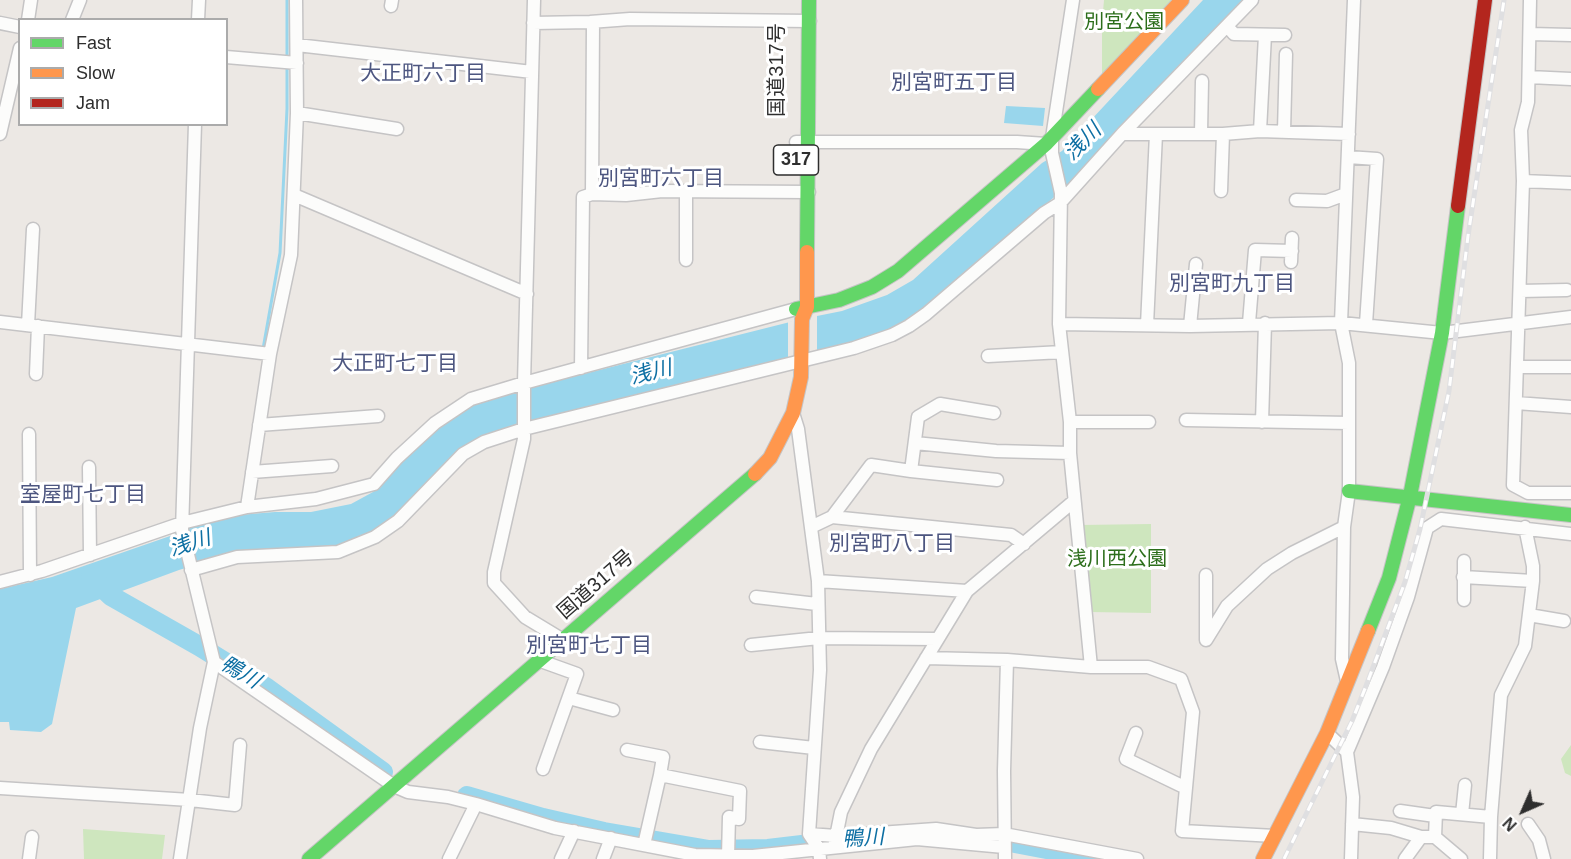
<!DOCTYPE html>
<meta charset="utf-8">
<style>
body{margin:0}
#map{position:relative;width:1571px;height:859px;overflow:hidden;background:#ece8e4;font-family:Helvetica,sans-serif}
canvas{display:block}
.legend{position:absolute;left:18px;top:18px;width:210px;height:108px;box-sizing:border-box;background:#fff;border:2px solid #ababab;margin:0;padding:8px 10px;list-style:none;font-size:18px;color:#2e2e2e}
.legend li{display:flex;align-items:center;gap:12px;height:30px}
.legend b{width:30px;border:2px solid #ababab}
.north{position:absolute;left:1493px;top:781px;width:60px;height:60px;-webkit-text-stroke:4px #fff;paint-order:stroke;rotate:225deg;font-size:16px;font-weight:700;line-height:24px;text-align:center;color:#2e2e2e}
.north::after{content:'';display:block;margin:auto;width:21px;height:27px;background:#2e2e2e;clip-path:polygon(50% 0,100% 100%,50% 72%,0 100%)}
</style>
<div id="map">
<canvas width="1571" height="859"></canvas>
<ul class="legend">
<li><b style="height:8px;background:#63d668"></b>Fast</li>
<li><b style="height:8px;background:#ff974d"></b>Slow</li>
<li><b style="height:8px;background:#b3261e"></b>Jam</li>
</ul>
<div class="north">N</div>
</div>
<script>
const c = document.querySelector('canvas').getContext('2d');
c.lineJoin = 'round';
function paint(path, color) { c.fillStyle = color; c.fill(path, 'evenodd'); }
const poly = rows => new Path2D(rows.map(r => 'M' + r).join(''));
function stroke(path, color, width, dash) { c.strokeStyle = color; c.lineWidth = width; c.lineCap = dash ? 'butt' : 'round'; c.setLineDash(dash || []); c.stroke(path); }
function label(font, color, halo, rows, align = 'center') {
  c.font = font + ' Helvetica,"Noto Sans JP",sans-serif'; c.lineWidth = 6; c.setLineDash([]); c.textBaseline = 'middle'; c.strokeStyle = halo; c.fillStyle = color; for (const [text, x, y, turn = 0] of rows) {
    c.save(); c.translate(x, y); c.rotate((+turn || 0) * Math.PI / 180); c.textAlign = isNaN(turn) ? turn : align; if (halo) c.strokeText(text, 0, 0); c.fillText(text, 0, 0); c.restore();
  }
}
const green = poly([
 [1104,0,1176,0,1102,75,1102,23],
 [1151,524,1151,613,1089,612,1080,525],
 [1571,745,1571,776,1565,773,1561,759],
 [83,829,165,835,162,859,84,859]
]);
const water = poly([
 [1203,0,1247,0,1067,186,919,314,896,329,856,343,477,441,398,517,360,539,328,549,239,552,179,570,76,608,52,724,41,732,10,730,9,722,0,722,0,589,52,577,173,535,192,524,238,515,275,512,311,512,351,504,373,492,431,433,463,410,492,397,802,319,842,311,887,295,913,280,1042,163,1062,151],
 [1006,106,1045,108,1043,126,1004,123]
]);
const pier = poly([
 [817,315,817,353,788,360,788,322]
]);
const stream = poly([
 [287,0,287,58],
 [261,349,263,349,280,253,287,109,287,65]
]);
const river = poly([
 [91,577,111,596,199,646,267,688,383,772],
 [467,796,543,818,604,832,709,850,768,849,853,839],
 [984,840,999,840,1100,859]
]);
const street = poly([
 [296,0,297,113,291,255,270,354,247,507,316,499,374,484,397,458,435,423,471,399,524,383,524,439,494,572,494,583,525,617,563,640],
 [534,0,524,383,796,309],
 [1073,0,1052,138,1052,153,1061,193,1059,324,1070,422,1070,453,1091,667],
 [1530,0,1528,102,1521,130,1523,181,1513,485,1528,493,1571,493],
 [391,6,392,0],
 [28,20,31,0],
 [72,20,80,0],
 [198,20,199,0],
 [593,22,592,194,626,195,662,191,809,192],
 [0,23,20,27],
 [533,23,590,22,630,19,810,21],
 [1227,26,1234,34,1285,35],
 [1530,34,1571,35],
 [297,45,532,72],
 [226,57,297,63],
 [1529,77,1571,79],
 [297,113,397,129],
 [1260,131,1265,35],
 [1284,131,1286,54],
 [1201,133,1202,81],
 [0,134,20,48],
 [1122,134,1223,134,1260,131,1349,134],
 [796,142,1017,142,1046,144],
 [1348,157,1377,159,1366,324],
 [1523,181,1571,183],
 [1221,191,1223,134],
 [294,195,527,294],
 [1296,200,1327,201,1346,194],
 [686,260,686,192],
 [1291,262,1292,238],
 [1520,291,1567,290],
 [0,322,270,354],
 [1249,323,1255,250,1292,251],
 [1059,324,1190,326,1341,323,1442,333,1571,317],
 [28,325,33,229],
 [1147,325,1156,134],
 [1190,326,1196,264],
 [988,356,1062,352],
 [1518,367,1571,367],
 [581,368,583,197,592,194],
 [36,374,38,326],
 [1516,403,1571,407],
 [793,413,798,429,818,581,820,670,809,834,819,849,820,859],
 [1186,420,1349,423],
 [1070,422,1149,422],
 [1262,422,1265,323],
 [259,425,378,416],
 [29,434,30,575],
 [915,443,996,451,1070,453],
 [89,467,90,555],
 [911,471,918,417,940,404,994,413],
 [252,472,332,466],
 [832,517,1011,535,1024,544],
 [811,527,832,517,871,465,911,471,997,480],
 [191,570,237,557,338,552,375,537,398,521,463,454,484,442,524,429,854,348,892,335,909,326,926,314,1044,213,1060,203,1122,134,1252,0],
 [1206,575,1206,640,1227,606,1267,569,1292,553,1344,527],
 [1463,577,1533,581],
 [818,581,967,591],
 [0,582,42,571,182,523,247,507],
 [756,597,817,604],
 [1464,600,1464,561],
 [1529,615,1564,621],
 [751,645,819,638,937,639],
 [926,658,1007,660,1091,667,1148,667,1181,679,1193,712,1182,831,1275,836],
 [538,660,577,674,543,769],
 [214,662,394,786,408,792,448,797,476,804,555,828,695,855,753,856,917,839,1004,847],
 [1347,681,1342,659,1344,527,1349,491,1349,363,1341,323,1354,0],
 [569,698,613,710],
 [1136,733,1126,759,1186,788],
 [1327,733,1347,752],
 [760,742,814,748],
 [627,750,663,757,660,775],
 [0,788,190,800,235,805,240,745],
 [1400,811,1435,816],
 [1462,814,1465,785],
 [1352,824,1391,828,1421,837,1435,837,1461,859],
 [1528,824,1539,840,1544,859],
 [809,834,836,836,936,829,976,835,1004,834,1137,859],
 [1435,837,1436,812,1491,817],
 [644,845,660,775,740,791,739,819,729,817,728,856],
 [834,847,841,812,871,749,967,591,1074,501],
 [29,859,32,837],
 [180,859,200,728,214,662,182,530,195,124],
 [449,859,476,804],
 [561,859,574,831],
 [603,859,611,838],
 [1005,859,1004,771,1007,660],
 [1351,859,1353,797,1347,752,1383,667,1408,597,1427,528,1441,519,1571,534],
 [1405,859,1421,837],
 [1490,859,1491,817,1501,695,1525,646,1533,581,1533,566,1525,527]
]);
const fast = poly([
 [807,252,809,0],
 [796,309,839,300,872,287,898,271,1046,144,1098,89],
 [1349,491,1571,515],
 [1368,631,1389,578,1410,496,1442,333,1458,206],
 [309,859,755,474]
]);
const slow = poly([
 [1098,89,1182,0],
 [755,474,770,458,793,413,801,377,802,319,807,307,807,252],
 [1263,859,1327,733,1368,631]
]);
const jam = poly([
 [1458,206,1485,0]
]);
const rail = poly([
 [1284,859,1352,721,1366,686,1405,582,1420,529,1449,391,1468,236,1504,0]
]);
const shields = [
 [796,160,45]
];
const shieldNames = [
 ["317",796,160]
];
const parkNames = [
 ["別宮公園",1124,22],
 ["浅川西公園",1117,559]
];
const streetNames = [
 ["国道317号",777,70,-90],
 ["国道317号",596,585,-41]
];
const neighbourhoodNames = [
 ["大正町六丁目",423,74],
 ["別宮町五丁目",954,83],
 ["別宮町六丁目",661,179],
 ["別宮町九丁目",1232,284],
 ["大正町七丁目",395,364],
 ["室屋町七丁目",83,495],
 ["別宮町八丁目",892,544],
 ["別宮町七丁目",589,646]
];
const waterNames = [
 ["浅川",1083,142,-45],
 ["浅川",651,373,-14],
 ["浅川",190,544,-17],
 ["鴨川",240,673,31],
 ["鴨川",863,839,-4]
];
paint(green, '#cee6be');
paint(water, '#99d6ec');
paint(pier, '#ece8e4');
stroke(stream, '#99d6ec', 3);
stroke(river, '#99d6ec', 20);
stroke(street, '#c5c4c5', 15);
stroke(fast, '#c5c4c5', 16);
stroke(slow, '#c5c4c5', 16);
stroke(jam, '#c5c4c5', 16);
stroke(street, '#fcfcfb', 12);
stroke(fast, '#63d668', 14);
stroke(slow, '#ff974d', 14);
stroke(jam, '#b3261e', 14);
stroke(rail, '#dfdfe1', 5);
stroke(rail, '#fff', 3, [9]);
for (const [x, y, w] of shields) { const box = new Path2D(); box.roundRect(x - w / 2, y - 15, w, 30, 4.5); c.fillStyle = '#fff'; c.fill(box); stroke(box, '#2e2e2e', 1.5); }
label('bold 18px', '#2e2e2e', null, shieldNames);
label('20px', '#2c6e1b', '#fff', parkNames);
label('20px', '#2e2e2e', '#fff', streetNames);
label('21px', '#4d5680', '#fff', neighbourhoodNames);
label('italic 21px', '#0d6fa3', '#fff', waterNames);
</script>
